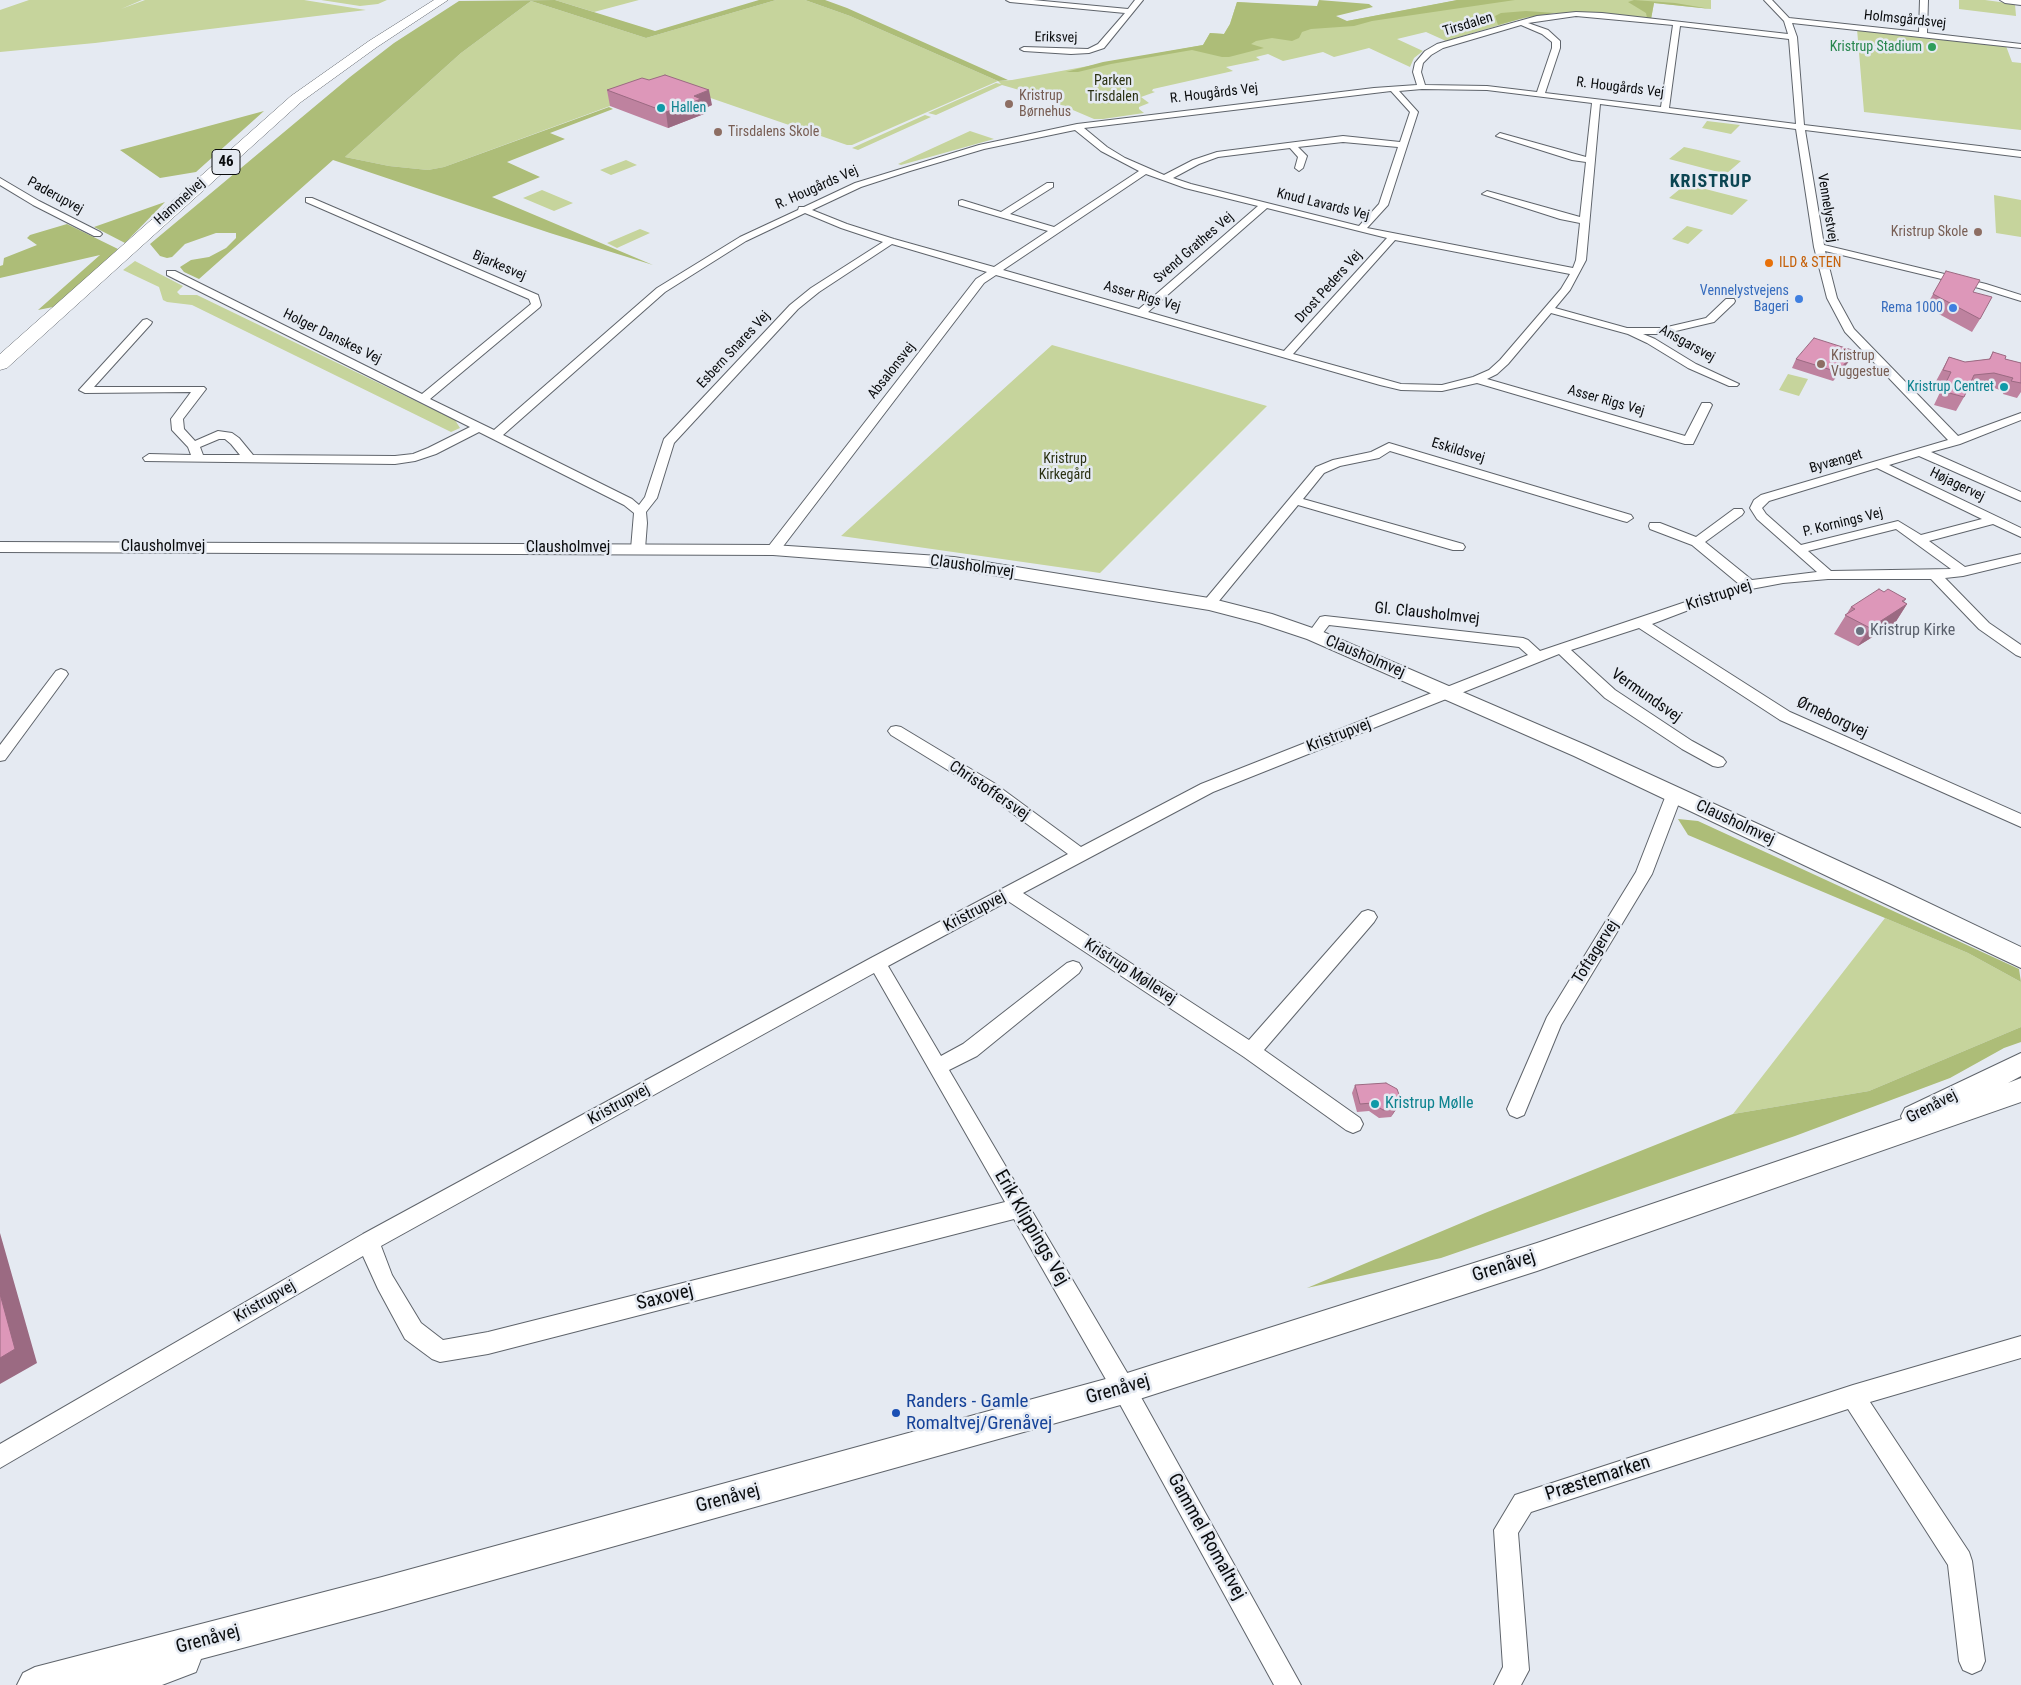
<!DOCTYPE html>
<meta charset="utf-8">
<style>
body{margin:0}
canvas{display:block;background:#e5eaf2}
</style>
<canvas width="2021" height="1685"></canvas>
<script>
const c = document.querySelector('canvas').getContext('2d');
c.lineJoin = 'round';
function paint(path, color) { c.fillStyle = color; c.fill(path, 'evenodd'); }
const poly = rows => new Path2D(rows.map(r => 'M' + r).join(''));
function stroke(path, color, width, dash) { c.strokeStyle = color; c.lineWidth = width; c.lineCap = dash ? 'butt' : 'round'; c.setLineDash(dash || []); c.stroke(path); }
function label(font, color, halo, rows, align = 'center') {
  c.font = font + ' "Roboto Condensed",sans-serif'; c.lineWidth = 5; c.setLineDash([]); c.textBaseline = 'middle'; c.strokeStyle = halo; c.fillStyle = color; for (const [text, x, y, turn = 0] of rows) {
    c.save(); c.translate(x, y); c.rotate((+turn || 0) * Math.PI / 180); c.textAlign = isNaN(turn) ? turn : align; if (halo) c.strokeText(text, 0, 0); c.fillText(text, 0, 0); c.restore();
  }
}
const green = poly([
 [29,0,142,0,121,9,145,0,304,0,366,10,95,43,0,52,0,10],
 [321,0,387,0,378,4,360,6],
 [555,0,639,0,594,12],
 [776,0,805,0,850,16,998,81,1012,80,1203,45,1210,33,1224,34,1230,24,1237,2,1251,3,1326,25,1458,0,1711,0,1711,9,1654,3,1651,19,1590,13,1555,13,1520,19,1446,41,1426,32,1397,39,1423,51,1414,58,1410,67,1369,48,1334,57,1323,52,1283,61,1268,54,1256,57,1260,60,1226,67,1233,71,1153,89,1152,91,1155,92,1141,97,1149,103,1139,107,1139,109,1144,113,1103,119,1094,119,1040,96,1002,85,936,115,928,113,996,83,1001,84,998,81,852,145,847,145,670,84,444,167,428,170,389,166,345,157,461,53,531,1,646,38],
 [1959,0,1985,0,2015,4,2016,16,1959,9],
 [1857,29,2006,46,2012,62,2021,63,2021,130,1864,112],
 [925,115,931,117,858,150,852,148],
 [1707,121,1740,125,1731,134,1702,128],
 [970,131,994,139,901,165,898,164],
 [1684,147,1698,150,1741,161,1726,174,1669,159],
 [626,160,637,165,611,175,600,170],
 [1686,184,1748,200,1732,215,1669,198],
 [542,190,573,203,554,211,523,198],
 [1994,195,2021,200,2021,237,1996,233],
 [1687,226,1703,230,1688,244,1672,239],
 [640,229,650,233,617,248,607,243],
 [135,261,181,285,183,286,177,292,180,295,197,295,455,420,460,428,451,432,192,305,167,302,163,300,159,287,123,270],
 [1052,345,1267,406,1100,573,841,536],
 [1788,374,1808,379,1799,396,1779,390],
 [1885,918,1968,953,2021,982,2021,1027,1869,1091,1733,1114]
]);
const forest = poly([
 [555,0,655,31,759,0,776,0,646,38,531,1,461,53,345,157,389,166,428,170,444,167,609,107,613,109,550,133,565,139,507,162,540,177,492,197,653,265,550,233,333,160,199,279,184,272,180,267,191,260,209,257,226,248,236,238,236,233,216,233,185,244,172,257,167,258,160,256,150,244,350,77,394,43,459,1],
 [805,0,825,0,847,8,1008,80,998,81,850,16],
 [1319,0,1369,4,1373,7,1336,16,1347,21,1457,0,1515,0,1372,21,1354,26,1311,29,1302,32,1299,38,1292,41,1272,38,1256,41,1251,44,1264,48,1229,57,1222,57,1192,50,1111,64,1078,72,1066,72,1103,62,1203,45,1210,33,1224,34,1230,24,1237,2,1317,6],
 [1634,0,1675,3,1711,9,1654,3,1651,19,1647,18,1646,13,1628,2],
 [1526,11,1555,13,1527,17,1498,25,1495,16,1501,13],
 [264,111,196,172,160,178,120,150],
 [165,202,125,243,94,227],
 [67,224,118,249,58,306,38,310,100,255,0,278,0,266,3,265,4,258,37,245,27,238,30,235],
 [1678,819,1698,821,2019,969,2021,982,1968,953,1688,835],
 [2021,1027,2021,1042,2004,1048,1950,1078,1795,1136,1441,1258,1307,1288,1485,1213,1733,1114,1869,1091]
]);
const street = poly([
 [1006,0,1033,0,1128,9,1135,0,1143,0,1104,48,1089,53,1071,54,1024,51,1020,49,1024,47,1088,49,1098,44,1125,13,1010,2,1006,0],
 [1764,0,1772,0,1789,18,1919,32,1920,0,1928,0,1927,33,2021,44,2021,48,1792,23,1797,37,1804,125,2021,151,2021,157,1805,130,1824,245,1986,284,2021,295,2021,301,1979,288,1825,251,1837,298,1854,329,1958,436,2021,413,2021,420,1960,444,1931,452,2021,492,2021,501,1919,456,1889,465,2021,528,2021,537,1993,524,1929,541,1965,567,2021,554,2021,562,1963,576,1945,578,1989,623,2021,645,2021,657,2016,655,1979,629,1931,579,1828,579,1783,583,1751,589,1715,600,1652,624,1790,712,2021,814,2021,827,1780,720,1639,628,1571,650,1615,690,1692,741,1723,758,1726,762,1723,766,1718,767,1713,766,1682,749,1605,698,1559,654,1213,792,1023,893,1249,1040,1362,912,1368,910,1374,912,1377,917,1374,922,1264,1050,1360,1118,1363,1124,1360,1130,1353,1133,1346,1130,1244,1057,1008,901,888,966,941,1056,963,1044,1067,963,1073,961,1079,963,1082,968,1079,973,977,1056,949,1070,1132,1381,1301,1685,1274,1685,1116,1397,1014,1219,488,1354,440,1362,432,1359,405,1339,378,1289,363,1256,0,1468,0,1444,363,1234,871,958,1068,854,982,791,891,735,888,731,891,727,896,726,901,727,994,783,1081,847,1201,784,1528,655,1519,647,1329,625,1319,638,1309,638,1307,635,1320,617,1325,616,1523,638,1528,640,1540,651,1739,584,1692,545,1650,529,1649,526,1650,523,1660,523,1696,537,1734,509,1742,509,1744,512,1742,515,1705,542,1752,580,1817,572,1757,519,1750,508,1754,500,1761,495,1948,440,1845,332,1827,298,1814,247,1796,129,1600,104,1586,260,1570,290,1555,308,1627,328,1663,328,1706,318,1726,299,1734,299,1735,301,1734,303,1714,322,1663,334,1643,334,1655,339,1696,364,1739,384,1737,386,1729,386,1688,368,1647,343,1628,334,1551,313,1508,364,1497,374,1487,379,1685,436,1702,403,1710,403,1712,405,1693,444,1685,444,1477,383,1442,391,1401,390,1380,385,996,275,984,283,778,553,768,553,766,550,768,547,976,279,987,272,892,244,819,292,798,309,674,443,657,498,646,512,647,523,645,549,638,553,631,549,634,513,624,505,479,432,436,454,415,461,395,464,145,461,143,458,149,454,191,455,188,447,172,430,171,419,191,392,85,393,79,390,143,320,147,319,152,322,151,324,94,387,204,387,206,389,183,419,184,429,195,441,218,431,232,433,239,438,253,455,395,456,413,454,428,448,470,427,167,275,167,271,175,271,422,394,531,304,529,299,306,202,306,198,312,198,538,295,541,305,540,307,430,399,494,430,657,288,740,237,798,210,799,207,804,207,855,183,979,145,1077,124,1374,88,1417,85,1413,72,1415,63,1425,51,1437,44,1537,16,1576,12,1602,13,1788,34,1784,21,1764,0],
 [1576,16,1673,25,1661,107,1545,93,1560,48,1560,41,1548,30,1528,23,1576,16],
 [1521,25,1542,34,1552,42,1552,48,1537,92,1487,86,1425,85,1421,72,1423,63,1431,55,1443,48,1521,25],
 [1680,26,1789,39,1796,124,1669,108,1680,26],
 [1422,89,1487,90,1592,103,1586,157,1500,133,1496,136,1572,160,1586,162,1580,217,1487,191,1482,194,1560,219,1580,223,1576,260,1573,268,1367,228,1388,205,1418,112,1399,91,1422,89],
 [1391,91,1410,112,1400,142,1343,136,1217,152,1193,160,1164,175,1125,158,1107,147,1084,128,1391,91],
 [1075,130,1101,151,1139,171,1054,227,1010,214,1053,187,1053,183,1047,183,1001,212,962,200,959,201,959,205,1048,231,994,267,894,239,847,224,812,210,861,187,910,171,984,149,1075,130],
 [1343,142,1398,147,1379,204,1359,226,1191,184,1173,178,1199,164,1218,157,1290,148,1298,157,1295,168,1299,171,1303,168,1307,156,1298,147,1343,142],
 [1146,174,1185,188,1258,206,1139,309,1003,270,1146,174],
 [1267,208,1387,238,1284,351,1148,312,1267,208],
 [805,213,841,228,883,242,811,288,790,305,664,439,645,497,639,505,632,499,503,435,665,292,746,241,805,213],
 [1395,240,1570,274,1561,289,1500,360,1489,370,1473,377,1442,385,1401,384,1293,354,1395,240],
 [219,439,225,439,231,444,240,455,203,455,200,447,219,439],
 [1877,468,1982,519,1921,535,1898,521,1801,545,1766,514,1762,508,1769,501,1877,468],
 [1896,529,1951,569,1831,571,1808,551,1896,529],
 [874,973,1005,1202,488,1332,443,1340,421,1323,392,1275,381,1246,874,973],
 [0,178,39,201,100,232,102,234,100,236,94,236,33,205,0,185,0,178],
 [1389,443,1631,515,1633,518,1627,522,1623,521,1390,451,1379,458,1340,466,1324,473,1303,499,1463,544,1465,547,1463,550,1453,550,1298,505,1214,607,1204,607,1202,604,1204,601,1316,467,1333,460,1371,452,1389,443],
 [61,669,66,671,68,674,66,677,5,760,0,761,0,745,56,671,61,669],
 [1674,789,1680,791,1682,795,1652,874,1561,1025,1524,1115,1517,1118,1510,1115,1507,1109,1547,1017,1636,872,1666,795,1668,791,1674,789],
 [2021,1336,2021,1358,1870,1402,1969,1552,1972,1561,1985,1661,1981,1670,1972,1674,1963,1670,1959,1661,1948,1565,1848,1409,1531,1512,1518,1533,1529,1670,1521,1685,1494,1685,1503,1667,1494,1530,1515,1495,1853,1385,2021,1336]
]);
const secondary = poly([
 [2000,0,2021,0,2021,5,2005,3,2000,0],
 [0,542,773,545,954,557,1209,598,1272,614,1321,631,1588,746,1891,885,2021,947,2021,968,1574,756,1307,639,1259,623,1209,610,954,569,773,555,0,552,0,542],
 [2021,1053,2021,1076,2008,1083,2021,1078,2021,1102,1537,1271,1124,1404,382,1611,201,1659,196,1672,162,1685,17,1685,23,1673,35,1667,382,1577,1124,1374,1537,1243,1902,1119,1901,1116,1905,1108,2021,1053]
]);
const highway = poly([
 [434,0,448,0,377,47,301,102,7,368,0,370,0,354,291,96,369,41,434,0]
]);
const wall = poly([
 [607,90,712,105,703,109,704,114,668,128,610,106],
 [1973,292,1980,319,1972,332,1926,307,1933,294],
 [1855,351,1850,360,1833,381,1792,368,1796,359],
 [1993,352,2005,359,2021,363,2021,392,2017,398,2003,394,2004,391,1986,386,1968,388,1964,397,1956,411,1934,405,1943,386,1935,383,1949,357,1965,362,1989,359],
 [1904,602,1907,604,1895,623,1858,646,1834,634,1851,607],
 [1355,1085,1397,1108,1391,1117,1379,1118,1369,1111,1357,1112,1352,1093]
]);
const shadedWall = poly([
 [709,90,712,105,703,109,704,114,668,128,666,112,694,96],
 [1855,351,1850,360,1833,381,1838,372],
 [1906,599,1899,609,1907,604,1895,623,1858,646,1870,628],
 [1401,1100,1397,1108,1391,1117,1395,1109],
 [0,1233,37,1363,0,1384]
]);
const building = poly([
 [665,75,709,90,694,96,701,99,666,112,607,90,642,78,649,80,665,75],
 [1946,271,1980,280,1973,292,1992,297,1980,319,1933,294,1946,271],
 [1814,338,1855,351,1838,372,1796,359,1814,338],
 [1993,352,2006,356,2005,359,2021,363,2021,383,2011,381,2013,378,1994,373,1974,375,1964,397,1942,391,1951,372,1943,370,1949,357,1965,362,1990,359,1993,352],
 [1879,589,1884,592,1888,589,1906,599,1902,601,1907,604,1870,628,1845,615,1855,609,1851,607,1879,589],
 [1386,1083,1397,1089,1401,1100,1395,1109,1383,1110,1372,1103,1360,1104,1355,1085,1386,1083],
 [0,1294,15,1349,0,1358,0,1294]
]);
const markers = [
 [1932,47,5,"#2e9e5b"],
 [1009,104,5,"#8d6e63"],
 [661,108,5,"#0f9aa8"],
 [718,132,5,"#8d6e63"],
 [1978,232,5,"#8d6e63"],
 [1769,263,5,"#e8710a"],
 [1799,299,5,"#3f7fe0"],
 [1953,308,5,"#3f7fe0"],
 [1821,364,5,"#8d6e63"],
 [2004,387,5,"#0f9aa8"],
 [1860,631,5,"#6b7280"],
 [1375,1104,5,"#0f9aa8"],
 [896,1413,5,"#1a4fb4"]
];
const farStreetnames = [
 ["Holmsgårdsvej",1905,20,6],
 ["Tirsdalen",1468,25,-17],
 ["Eriksvej",1056,38,1],
 ["R. Hougårds Vej",1620,88,7],
 ["R. Hougårds Vej",1214,94,-7],
 ["R. Hougårds Vej",817,188,-24],
 ["Paderupvej",55,196,29],
 ["Hammelvej",180,202,-42],
 ["Knud Lavards Vej",1323,205,14],
 ["Vennelystvej",1827,208,81],
 ["Svend Grathes Vej",1194,248,-41],
 ["Bjarkesvej",499,266,23],
 ["Drost Peders Vej",1329,287,-48],
 ["Asser Rigs Vej",1142,297,16],
 ["Holger Danskes Vej",332,337,26],
 ["Ansgarsvej",1687,344,29],
 ["Esbern Snares Vej",734,350,-47],
 ["Absalonsvej",892,371,-52],
 ["Asser Rigs Vej",1606,401,16],
 ["Eskildsvej",1458,451,17],
 ["Byvænget",1836,462,-16],
 ["Højagervej",1957,485,26],
 ["P. Kornings Vej",1843,523,-14]
];
const farLeisurenames = [
 ["Kristrup Stadium",1922,47]
];
const farParknames = [
 ["Parken",1113,81],
 ["Tirsdalen",1113,97],
 ["Kristrup",1065,459],
 ["Kirkegård",1065,475]
];
const farEducationnames = [
 ["Kristrup",1019,96],
 ["Børnehus",1019,112],
 ["Tirsdalens Skole",728,132],
 ["Kristrup Skole",1968,232,"right"],
 ["Kristrup",1831,356],
 ["Vuggestue",1831,372]
];
const farCulturenames = [
 ["Hallen",671,108],
 ["Kristrup Centret",1994,387,"right"]
];
const farFoodnames = [
 ["ILD & STEN",1779,263]
];
const farShopnames = [
 ["Vennelystvejens",1789,291],
 ["Bageri",1789,307],
 ["Rema 1000",1943,308]
];
const shields = [
 [226,162,28]
];
const shieldNames = [
 ["46",226,162]
];
const streetNames = [
 ["Clausholmvej",163,547],
 ["Clausholmvej",568,548],
 ["Clausholmvej",972,567,8],
 ["Kristrupvej",1719,596,-18],
 ["Gl. Clausholmvej",1427,614,6],
 ["Clausholmvej",1365,657,23],
 ["Vermundsvej",1646,696,35],
 ["Ørneborgvej",1832,718,25],
 ["Kristrupvej",1339,736,-21],
 ["Christoffersvej",989,791,34],
 ["Clausholmvej",1735,823,25],
 ["Kristrupvej",975,912,-28],
 ["Toftagervej",1596,952,-58],
 ["Kristrup Møllevej",1130,972,33],
 ["Kristrupvej",619,1105,-29],
 ["Grenåvej",1932,1107,-27],
 ["Kristrupvej",265,1302,-30]
];
const worshipNames = [
 ["Kristrup Kirke",1870,631]
];
const cultureNames = [
 ["Kristrup Mølle",1385,1104]
];
const farDistrictnames = [
 ["KRISTRUP",1711,182]
];
const nearStreetnames = [
 ["Erik Klippings Vej",1031,1228,60],
 ["Grenåvej",1504,1267,-18],
 ["Saxovej",665,1298,-14],
 ["Grenåvej",1118,1390,-16],
 ["Præstemarken",1598,1479,-18],
 ["Grenåvej",728,1499,-15],
 ["Gammel Romaltvej",1206,1537,61],
 ["Grenåvej",208,1640,-15]
];
const nearTransitnames = [
 ["Randers - Gamle",906,1402],
 ["Romaltvej/Grenåvej",906,1424]
];
paint(green, '#c6d49c');
paint(forest, '#adbd78');
stroke(street, '#5f646b', 2);
stroke(secondary, '#5f646b', 2);
stroke(highway, '#5f646b', 1);
paint(street, '#fff');
paint(secondary, '#fff');
paint(highway, '#fff');
paint(wall, '#be829f');
paint(shadedWall, '#9b6a82');
paint(building, '#dd97b9');
stroke(building, '#9b6a82', 1);
for (const [x, y, r, color] of markers) { const dot = new Path2D(); dot.arc(x, y, r, 0, 2 * Math.PI); c.fillStyle = color; c.fill(dot); stroke(dot, '#e5eaf2', 2); }
label('14px', '#0a0c0e', '#e5eaf2', farStreetnames);
label('14px', '#27864d', '#e5eaf2', farLeisurenames, 'right');
label('14px', '#2b3113', '#e5eaf2', farParknames);
label('14px', '#785e54', '#e5eaf2', farEducationnames, 'left');
label('14px', '#0d838f', '#e5eaf2', farCulturenames, 'left');
label('14px', '#c56008', '#e5eaf2', farFoodnames, 'left');
label('14px', '#366cbe', '#e5eaf2', farShopnames, 'right');
for (const [x, y, w] of shields) { const box = new Path2D(); box.roundRect(x - w / 2, y - 12.5, w, 25, 4); c.fillStyle = '#e5eaf2'; c.fill(box); stroke(box, '#0a0c0e', 1); }
label('bold 15px', '#0a0c0e', null, shieldNames);
label('16px', '#0a0c0e', '#e5eaf2', streetNames);
label('16px', '#5b616d', '#e5eaf2', worshipNames, 'left');
label('16px', '#0d838f', '#e5eaf2', cultureNames, 'left');
c.letterSpacing = '1px';
label('bold 18px', '#0b4552', '#e5eaf2', farDistrictnames);
c.letterSpacing = '0px';
label('19px', '#0a0c0e', '#e5eaf2', nearStreetnames);
label('19px', '#164399', '#e5eaf2', nearTransitnames, 'left');
</script>
